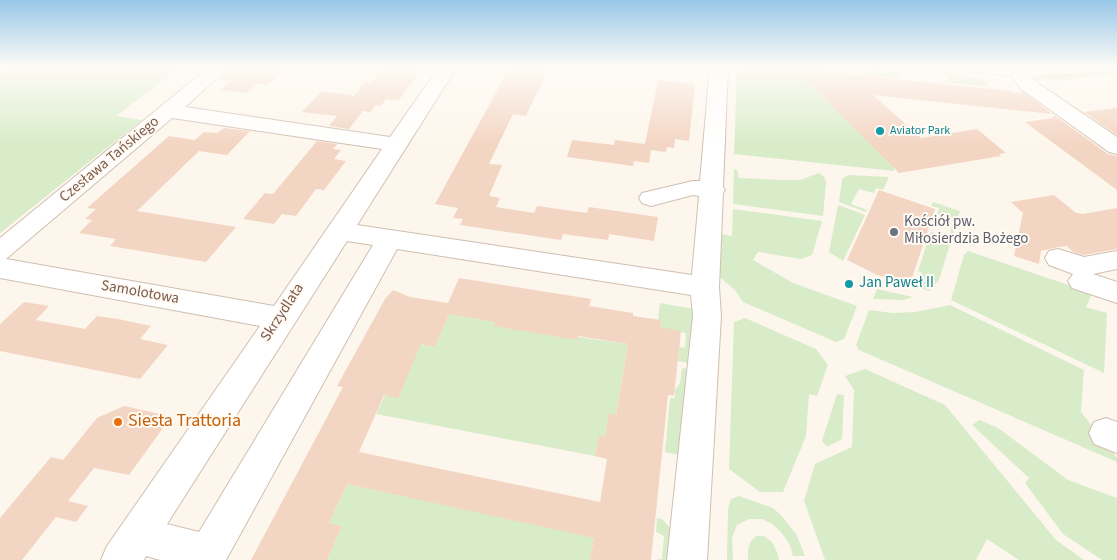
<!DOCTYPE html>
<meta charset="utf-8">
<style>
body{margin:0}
canvas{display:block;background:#fdf6ec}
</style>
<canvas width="1117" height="560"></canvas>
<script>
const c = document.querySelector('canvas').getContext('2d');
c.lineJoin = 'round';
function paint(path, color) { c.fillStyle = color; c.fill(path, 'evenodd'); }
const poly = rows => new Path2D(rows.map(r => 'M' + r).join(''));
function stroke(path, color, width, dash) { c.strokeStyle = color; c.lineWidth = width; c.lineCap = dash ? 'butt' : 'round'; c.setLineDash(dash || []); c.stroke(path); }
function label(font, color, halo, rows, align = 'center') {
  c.font = font + ' "Source Sans 3",sans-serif'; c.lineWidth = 4; c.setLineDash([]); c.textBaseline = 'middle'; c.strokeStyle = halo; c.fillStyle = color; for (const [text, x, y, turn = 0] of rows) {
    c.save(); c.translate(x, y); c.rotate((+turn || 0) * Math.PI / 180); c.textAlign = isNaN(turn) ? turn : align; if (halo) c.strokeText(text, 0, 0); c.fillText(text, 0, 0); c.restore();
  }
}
const green = poly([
 [2,67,180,67,116,116,142,120,0,233,0,71,4,69],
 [737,67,826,67,828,72,803,76,894,168,894,171,734,154],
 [865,67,900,70,903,79,867,75],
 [1117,67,1117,73,1061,81,1030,80,1037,75,1058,75],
 [947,75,984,79,988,86,951,83],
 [734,169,737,170,739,178,784,180,800,180,819,173,825,178,826,183,823,216,733,204],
 [848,175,889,177,883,190,876,188,874,193,859,189,851,204,867,210,866,212,839,202,842,179],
 [933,202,960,211,951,241,930,234,931,232,949,236,954,220,937,214,939,208,931,206],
 [838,205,865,215,843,261,829,252],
 [733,209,822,221,812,255,801,259,758,252,753,260,793,283,857,306,844,339,836,342,743,302,735,290,717,275,716,233,732,236],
 [929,237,950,244,939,280,929,291,916,287,922,273,918,271],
 [968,251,1092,293,1086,307,1107,313,1104,373,951,300,964,255],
 [877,289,913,297,904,300,873,299],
 [660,303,699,310,695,364,678,361,679,347,685,348,686,333,660,328,661,320,658,320],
 [950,305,1084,370,1081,412,1117,458,1117,462,859,350,856,345,869,310,893,313,915,312],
 [449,314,495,322,493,325,628,344,616,415,610,414,605,437,599,436,595,456,376,414,385,395,398,397,407,376,410,342,435,347],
 [745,318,816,349,828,365,817,396,809,394,806,436,783,492,760,492,729,469,734,322],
 [682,368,694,370,689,457,665,452,670,398,675,398,675,390,680,383],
 [865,369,945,405,1056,540,1084,560,1019,560,987,539,976,560,825,560,804,501,815,464,852,447,854,390,845,376],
 [837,394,844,395,842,439,827,447,822,441],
 [980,420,998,428,1068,480,1117,498,1117,560,1102,560,1063,534,1025,483,1029,478,972,425],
 [347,484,594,537,590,560,327,560,342,526,329,523],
 [739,496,773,508,781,515,796,534,805,556,793,556,790,545,781,532,772,524,762,519,749,519,737,525,732,538,733,560,727,560,728,509,731,499],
 [657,518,662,519,674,532,681,560,655,560,662,559,664,536,656,532],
 [756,536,764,536,772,542,777,552,779,560,748,560,748,549,751,541]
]);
const building = poly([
 [231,67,287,67,268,85,257,84,246,93,221,90,232,80,219,79],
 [384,67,423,67,399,100,386,99,381,106,376,105,370,112,363,111,349,129,329,126,337,116,302,112,322,91,354,96,366,81,370,84],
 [510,67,549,67,526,116,513,114,489,164,502,165,489,196,500,198,496,207,534,213,537,206,587,213,589,207,658,217,654,241,609,234,608,240,563,234,561,240,460,225,463,219,453,218,458,208,435,204],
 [828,72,1011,91,1015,93,1023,92,1052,114,873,95,921,138,977,129,1006,153,999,154,1001,156,899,173,802,76],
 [658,80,695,84,689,141,675,139,674,148,667,147,666,152,651,150,649,163,634,161,633,166,567,157,572,140,614,145,615,140,645,144],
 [1117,108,1117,135,1084,112],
 [1053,116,1055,116,1108,154,1117,156,1117,190,1025,122,1053,118],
 [224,128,250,131,227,155,199,151,137,211,236,227,206,262,110,246,116,239,79,233,92,220,85,219,96,209,87,208,169,136,195,140,204,132,217,133],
 [317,141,337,144,333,149,341,150,334,159,346,161,324,190,316,189,296,216,282,214,274,224,243,219,265,193,273,194],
 [879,190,935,209,910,284,877,275,847,260],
 [1054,195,1076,213,1083,214,1117,208,1117,249,1084,255,1073,252,1067,246,1058,247,1041,251,1039,264,1014,256,1023,213,1011,202],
 [459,278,591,299,589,306,633,313,633,316,661,320,660,327,681,331,674,396,668,395,651,560,590,560,594,538,347,484,329,523,342,526,327,560,251,560,343,387,337,386,385,299,393,290,410,297,448,303],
 [449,314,495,322,493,326,577,340,578,336,628,344,616,415,609,413,605,437,599,435,595,456,607,459,600,502,359,452,384,395,398,398,421,344,435,347],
 [24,302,49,306,36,320,85,329,97,316,118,319,151,326,140,339,168,345,140,379,0,351,0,324],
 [124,406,165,415,162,420,168,421,129,475,94,468,68,501,88,506,76,522,56,517,22,560,0,560,0,518,51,457,63,460,97,418]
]);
const minor = poly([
 [209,67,229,67,185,107,390,137,439,67,457,67,357,225,692,275,699,196,693,195,651,206,642,203,639,198,642,193,693,181,700,181,710,67,728,67,723,187,725,190,723,193,719,287,721,316,707,560,667,560,693,316,691,295,397,249,226,560,160,560,146,556,144,560,101,560,107,546,260,326,0,278,0,238,209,67],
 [172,118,382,149,274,306,6,259,172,118],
 [347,241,373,245,199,532,167,524,347,241],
 [975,67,1091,67,1089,71,1082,73,1031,76,1035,81,1117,137,1117,154,1109,152,1021,89,1011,75,984,73,977,71,975,67],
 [1058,249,1084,257,1117,251,1117,269,1093,274,1117,282,1117,303,1072,288,1068,281,1073,274,1049,265,1045,258,1049,251,1058,249],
 [1106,418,1117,422,1117,453,1094,444,1089,433,1094,422,1106,418]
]);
const markers = [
 [880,131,5,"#0f9aa8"],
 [894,232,5,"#6b7280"],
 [849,284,5,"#0f9aa8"],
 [118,422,5,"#e8710a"]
];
const farCulturenames = [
 ["Aviator Park",890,131]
];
const streetNames = [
 ["Czesława Tańskiego",110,160,-40],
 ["Samolotowa",140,293,10],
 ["Skrzydlata",283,313,-57]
];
const worshipNames = [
 ["Kościół pw.",904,223],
 ["Miłosierdzia Bożego",904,240]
];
const cultureNames = [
 ["Jan Paweł II",859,284]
];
const nearFoodnames = [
 ["Siesta Trattoria",128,422]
];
paint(green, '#d8ecc9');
paint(building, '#f3d5c3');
stroke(minor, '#d1beb0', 2);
paint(minor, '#fff');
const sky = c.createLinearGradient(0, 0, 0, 145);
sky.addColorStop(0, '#97c7e8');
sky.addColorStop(0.46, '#fefbf6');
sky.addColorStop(1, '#fefbf600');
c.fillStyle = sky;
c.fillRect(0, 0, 1117, 145);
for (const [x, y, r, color] of markers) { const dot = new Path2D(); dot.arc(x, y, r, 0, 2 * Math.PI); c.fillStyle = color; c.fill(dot); stroke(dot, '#fffaf3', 2); }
label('12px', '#0d838f', '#fffaf3', farCulturenames, 'left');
label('15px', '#7a5c4d', '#fffaf3', streetNames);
label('15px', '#5b616d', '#fffaf3', worshipNames, 'left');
label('15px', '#0d838f', '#fffaf3', cultureNames, 'left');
label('18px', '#c56008', '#fffaf3', nearFoodnames, 'left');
</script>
